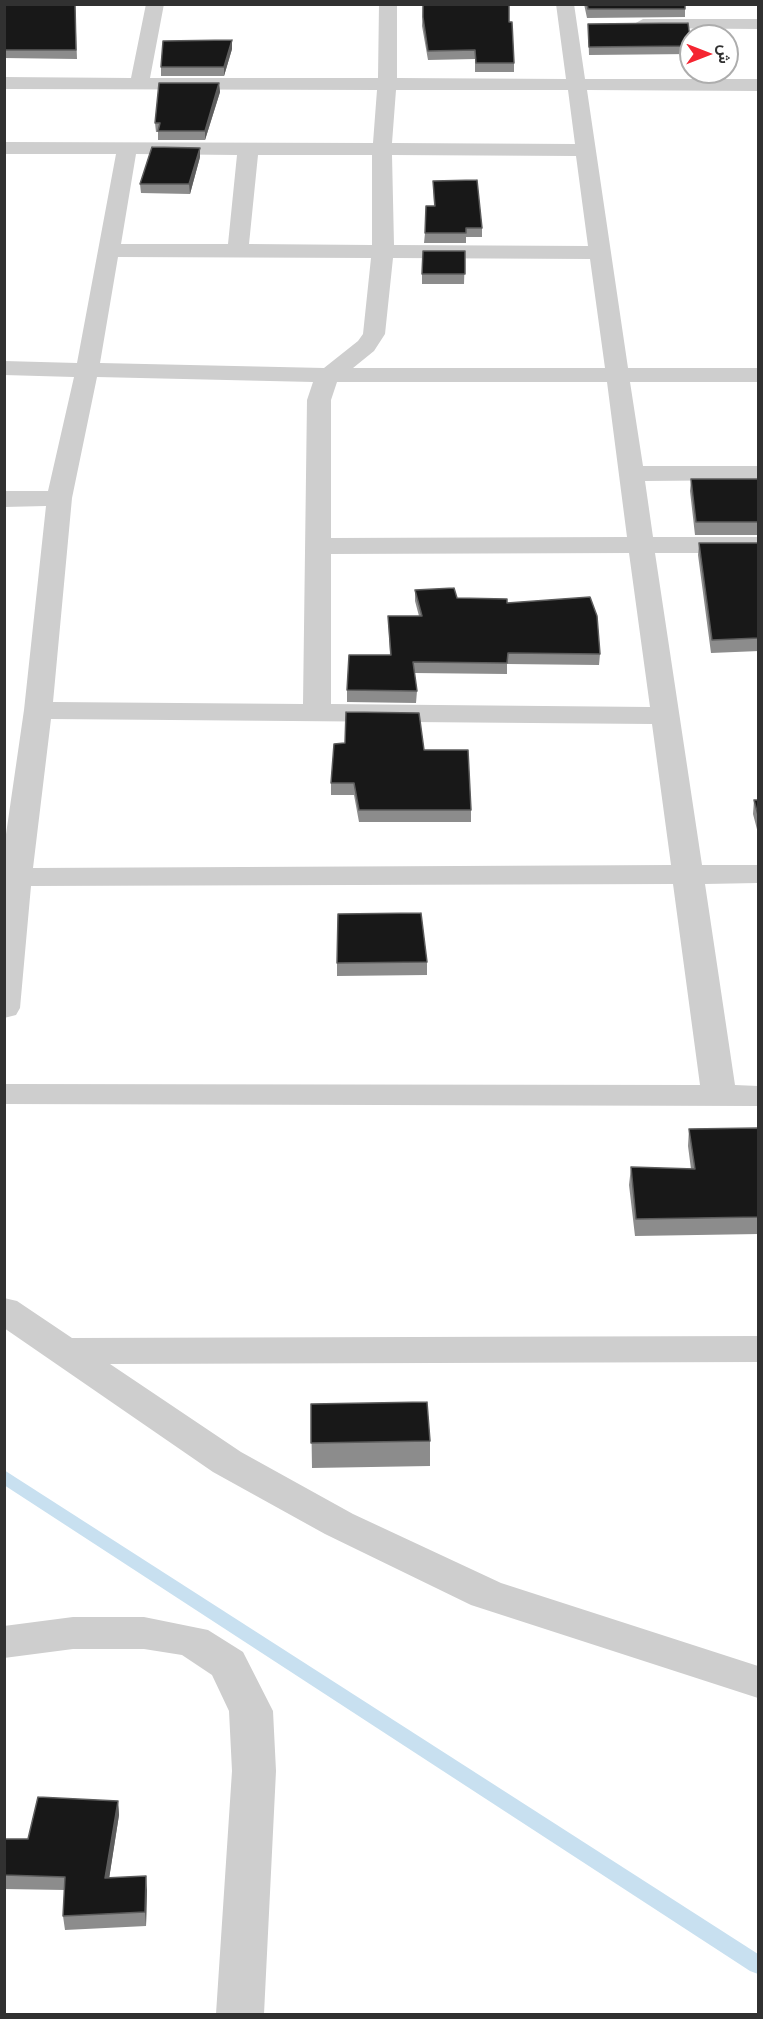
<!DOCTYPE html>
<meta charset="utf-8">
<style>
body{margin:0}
#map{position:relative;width:763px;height:2019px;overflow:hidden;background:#fff;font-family:"Asap Condensed",Vazirmatn,sans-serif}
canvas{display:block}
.frame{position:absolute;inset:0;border:6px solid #313131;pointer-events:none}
.north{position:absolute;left:679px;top:24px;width:60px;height:60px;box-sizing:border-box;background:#fff;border:2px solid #adadad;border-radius:50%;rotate:90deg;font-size:16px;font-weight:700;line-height:24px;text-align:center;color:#313131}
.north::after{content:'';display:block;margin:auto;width:21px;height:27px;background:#f52531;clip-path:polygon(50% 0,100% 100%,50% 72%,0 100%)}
</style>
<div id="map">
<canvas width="763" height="2019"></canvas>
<div class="frame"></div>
<div class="north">ش</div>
</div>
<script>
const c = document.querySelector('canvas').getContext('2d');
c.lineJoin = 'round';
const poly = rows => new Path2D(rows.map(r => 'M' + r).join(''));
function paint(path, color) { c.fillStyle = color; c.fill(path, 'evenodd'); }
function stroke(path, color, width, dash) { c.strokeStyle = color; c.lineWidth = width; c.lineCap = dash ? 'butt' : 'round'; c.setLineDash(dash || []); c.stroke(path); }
const stream = poly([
 [4,1470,758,1954,758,1974,750,1971,4,1485,4,1470]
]);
const minor = poly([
 [146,4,164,4,150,78,378,78,379,4,397,4,397,78,566,79,556,4,574,4,585,79,758,79,758,91,587,90,628,368,758,368,758,382,630,382,643,466,758,466,758,480,645,481,653,537,758,537,758,553,655,553,702,865,758,865,758,883,705,884,735,1085,758,1086,758,1106,4,1104,4,1084,700,1085,673,884,31,886,20,1008,16,1015,4,1018,4,848,24,710,46,506,4,507,4,491,48,491,74,377,4,375,4,361,77,363,116,154,4,154,4,142,373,143,377,90,4,89,4,77,131,78,146,4],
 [396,90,568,90,575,144,392,143,396,90],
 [136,154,237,155,228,244,121,244,136,154],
 [258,155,372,155,372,245,249,244,258,155],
 [392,155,576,156,588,246,394,245,392,155],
 [118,257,371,258,363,334,358,341,324,368,100,363,118,257],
 [393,258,590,259,605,368,353,368,374,351,385,334,393,258],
 [97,377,313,382,307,400,303,704,53,702,72,498,97,377],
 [337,382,607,382,627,537,331,538,331,400,337,382],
 [629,553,650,707,331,704,331,554,629,553],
 [51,719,652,724,671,865,33,868,51,719],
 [643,19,758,19,758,29,637,28,634,24,643,19],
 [4,1298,17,1301,72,1338,758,1336,758,1362,110,1364,241,1452,353,1514,501,1583,758,1666,758,1698,471,1605,325,1534,213,1472,4,1328,4,1298],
 [73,1617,144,1617,208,1630,243,1652,273,1711,276,1771,264,2014,216,2014,232,1771,229,1711,212,1675,182,1655,144,1649,73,1649,4,1658,4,1626,73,1617]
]);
const wall = poly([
 [4,4,75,4,77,59,4,58],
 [423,4,509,22,514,63,514,72,475,72,475,59,428,60,422,26],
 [584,4,685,4,685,17,587,18],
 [588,24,691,46,691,54,589,55],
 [232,49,224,76,161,76,161,67],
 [219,83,220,92,205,140,158,140,158,132,156,132,155,123],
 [200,157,190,194,141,193,140,184],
 [433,181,482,228,482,237,466,237,466,243,424,243,425,233,434,206],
 [465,251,464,284,422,284,422,274],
 [691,479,759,479,759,535,695,535,690,491],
 [699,543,759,543,759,651,711,653,698,555],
 [415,590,457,598,507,603,600,654,599,665,507,664,507,674,414,673,417,691,416,703,347,702,347,690,390,655,388,616,419,616,415,601],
 [424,750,471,810,471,822,359,822,354,795,331,795,331,783],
 [754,800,759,800,759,837,753,814],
 [427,962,427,975,337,976,337,963],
 [759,1128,759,1234,635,1236,629,1185,631,1167,691,1169,688,1146,689,1129],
 [311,1404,430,1441,430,1466,312,1468],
 [118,1801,119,1815,109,1878,147,1890,146,1926,65,1930,63,1916,65,1890,4,1889,4,1839,28,1839]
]);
const shadedWall = poly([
 [232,40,232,49,224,76,224,67],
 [219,83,220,92,205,140,205,131],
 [200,148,200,157,190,194,189,184],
 [118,1801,119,1815,107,1892,105,1878],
 [146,1876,147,1890,146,1926,145,1912]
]);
const building = poly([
 [4,4,75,4,76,50,4,50,4,4],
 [423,4,509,4,509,22,512,22,514,63,476,63,475,50,428,51,423,17,423,4],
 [587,4,685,4,685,9,588,9,587,4],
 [688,23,691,46,589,47,588,24,688,23],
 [232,40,224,67,161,67,163,41,232,40],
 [159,83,219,83,205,131,158,131,160,123,155,123,159,83],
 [152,147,200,148,189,184,140,184,152,147],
 [477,180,482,228,466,228,466,233,425,233,426,206,435,206,433,181,477,180],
 [423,251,465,251,465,274,422,274,423,251],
 [691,479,759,479,759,522,696,522,691,479],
 [699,543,759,543,759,638,712,640,699,543],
 [454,588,457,598,507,599,507,603,590,597,597,616,600,654,508,653,507,663,413,662,417,691,347,690,349,655,391,655,388,616,422,616,415,590,454,588],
 [346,712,419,713,424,750,468,750,471,810,359,810,354,783,331,783,334,744,345,743,346,712],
 [754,800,759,800,759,819,754,800],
 [421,913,427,962,337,963,338,914,421,913],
 [759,1128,759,1217,636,1219,631,1167,695,1169,689,1129,759,1128],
 [427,1402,430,1441,311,1443,311,1404,427,1402],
 [38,1797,118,1801,105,1878,146,1876,145,1912,63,1916,65,1877,4,1875,4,1839,28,1839,38,1797]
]);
paint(stream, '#c8e0f0');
paint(minor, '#cecece');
paint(wall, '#8c8c8c');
paint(shadedWall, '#5d5d5d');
paint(building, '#181818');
stroke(building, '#5d5d5d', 1.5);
</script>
